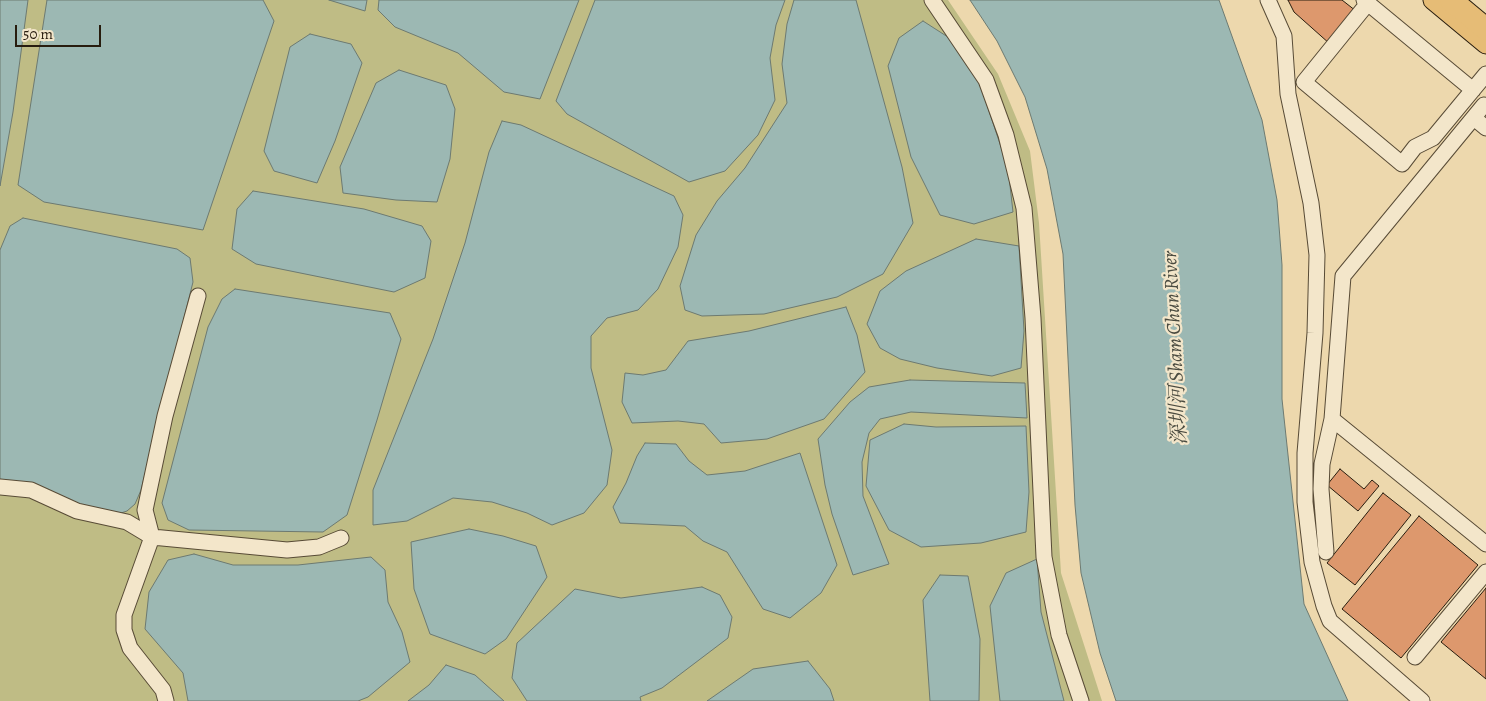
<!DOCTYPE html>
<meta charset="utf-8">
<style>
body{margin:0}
#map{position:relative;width:1486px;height:701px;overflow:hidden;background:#edd8ad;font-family:Alegreya,serif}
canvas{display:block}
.scale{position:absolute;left:15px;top:25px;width:86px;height:22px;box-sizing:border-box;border:2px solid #271c0e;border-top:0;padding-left:6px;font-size:15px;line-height:18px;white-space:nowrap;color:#271c0e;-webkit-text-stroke:4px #f3e6ca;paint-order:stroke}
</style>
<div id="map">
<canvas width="1486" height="701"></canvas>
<div class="scale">50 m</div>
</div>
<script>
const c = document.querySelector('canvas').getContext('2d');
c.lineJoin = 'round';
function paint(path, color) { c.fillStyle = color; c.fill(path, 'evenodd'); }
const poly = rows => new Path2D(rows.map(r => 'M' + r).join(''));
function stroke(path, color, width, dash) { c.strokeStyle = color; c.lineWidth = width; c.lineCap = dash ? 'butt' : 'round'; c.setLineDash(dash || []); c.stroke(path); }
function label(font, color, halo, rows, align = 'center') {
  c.font = font + ' Alegreya,"Noto Serif SC",serif'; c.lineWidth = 4.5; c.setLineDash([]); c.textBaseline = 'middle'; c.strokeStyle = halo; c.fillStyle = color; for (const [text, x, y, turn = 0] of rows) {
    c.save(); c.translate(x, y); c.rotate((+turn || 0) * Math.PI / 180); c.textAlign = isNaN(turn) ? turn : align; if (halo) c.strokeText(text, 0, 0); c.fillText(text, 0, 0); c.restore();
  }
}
const green = poly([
 [0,0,948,0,998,74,1030,151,1039,223,1061,573,1102,701,0,701]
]);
const water = poly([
 [0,0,28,0,13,112,0,186,0,0],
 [47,0,263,0,274,21,203,230,44,202,18,185,47,0],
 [329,0,367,0,365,11,329,0],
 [379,0,579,0,540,99,504,92,458,53,395,27,378,10,379,0],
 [595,0,785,0,776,25,770,58,775,100,758,135,725,171,689,182,567,114,556,101,595,0],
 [794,0,856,0,902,167,913,223,883,274,837,297,764,314,702,316,685,310,680,286,696,235,717,201,745,168,787,103,782,64,787,24,794,0],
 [970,0,1219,0,1262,120,1277,200,1282,265,1282,399,1304,604,1348,701,1116,701,1100,653,1081,573,1075,505,1063,254,1047,169,1025,97,997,41,970,0],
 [923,21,951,39,980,84,1008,168,1013,212,974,224,940,215,911,157,888,66,899,38,923,21],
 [310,34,351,44,362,63,335,141,317,183,274,171,264,151,290,47,310,34],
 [399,70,446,85,455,109,450,159,437,202,396,200,343,193,340,167,376,83,399,70],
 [502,121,521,125,674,196,683,215,678,247,658,289,638,310,607,318,591,336,591,368,612,450,607,485,584,513,552,525,527,513,492,502,453,498,407,521,373,525,373,490,433,339,465,243,489,152,502,121],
 [253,191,364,209,422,226,431,241,425,278,394,292,256,264,232,249,237,209,253,191],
 [23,218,177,249,190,258,193,282,141,490,135,504,127,511,118,514,89,508,0,482,0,250,10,226,23,218],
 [976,239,1019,246,1024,331,1021,368,992,376,937,368,900,359,880,348,867,324,880,291,906,271,976,239],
 [235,289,390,313,401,339,377,420,347,515,323,532,189,530,168,520,162,503,208,327,222,299,235,289],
 [846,307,857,335,865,372,824,419,767,439,721,443,704,424,678,421,632,423,622,402,625,373,643,375,666,370,688,341,749,331,846,307],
 [910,380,1025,383,1027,418,911,412,880,419,869,433,862,462,863,496,889,564,853,575,832,514,825,485,818,439,850,402,869,387,910,380],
 [904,424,936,427,1026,426,1029,492,1026,532,981,543,921,547,889,530,866,486,870,440,904,424],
 [645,443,676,444,689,461,707,475,745,471,800,453,837,565,821,593,790,618,763,609,727,552,703,541,685,526,620,523,613,507,626,483,637,456,645,443],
 [469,529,503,536,536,546,547,577,506,639,485,654,430,634,414,589,411,542,469,529],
 [194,554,233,565,298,565,371,557,385,570,388,602,402,632,410,662,368,697,358,701,188,701,183,673,145,629,149,592,168,560,194,554],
 [1037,559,1041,612,1064,701,1000,701,990,606,1006,573,1037,559],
 [940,575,968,576,980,639,979,701,930,701,923,600,940,575],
 [702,587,720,595,732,617,728,638,662,688,640,697,641,701,527,701,512,678,517,643,575,589,621,598,702,587],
 [808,661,830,689,834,701,707,701,753,669,808,661],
 [446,665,475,675,504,701,408,701,429,685,446,665]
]);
const building = poly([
 [1288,0,1342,0,1356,11,1330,44,1294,12,1288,0],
 [1340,469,1364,489,1372,480,1379,486,1358,511,1327,485,1340,469],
 [1383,493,1411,515,1355,585,1327,563,1383,493],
 [1419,516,1478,565,1401,658,1342,609,1419,516],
 [1486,588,1486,679,1441,642,1486,588]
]);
const minor = poly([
 [932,0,986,80,1006,135,1024,208,1033,318,1044,557,1059,635,1081,701],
 [1268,0,1284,36,1288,94,1311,203,1317,255,1315,333,1305,453,1305,502,1312,562,1324,606,1330,621,1422,701],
 [1364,0,1473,90],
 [1368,3,1304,82,1402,164,1415,147,1433,138,1486,74],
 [1474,118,1486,128],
 [1332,419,1486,544],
 [0,487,31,490,77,511,127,522,152,537,287,550,319,547,341,538],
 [1326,552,1321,489,1322,464,1332,419,1343,276,1484,105],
 [1415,657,1486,572],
 [166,701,163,690,130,648,124,630,124,615,152,537,145,510,165,416,198,296]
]);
const major = poly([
 [1433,0,1486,44]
]);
const highway = poly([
 [1451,0,1486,29]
]);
const waterNames = [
 ["深圳河 Sham Chun River",1176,348,-93]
];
paint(green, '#bfbc85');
paint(water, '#9cb8b3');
stroke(water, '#6d7a71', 1);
paint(building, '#dd986d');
stroke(building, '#271c0e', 1);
stroke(minor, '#584b36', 17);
stroke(major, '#271c0e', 21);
stroke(highway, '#271c0e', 24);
stroke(minor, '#f3e6ca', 15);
stroke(major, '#e6bc76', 19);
stroke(highway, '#e6bc76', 22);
label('italic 20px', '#4a4b40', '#f3e6ca', waterNames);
</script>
